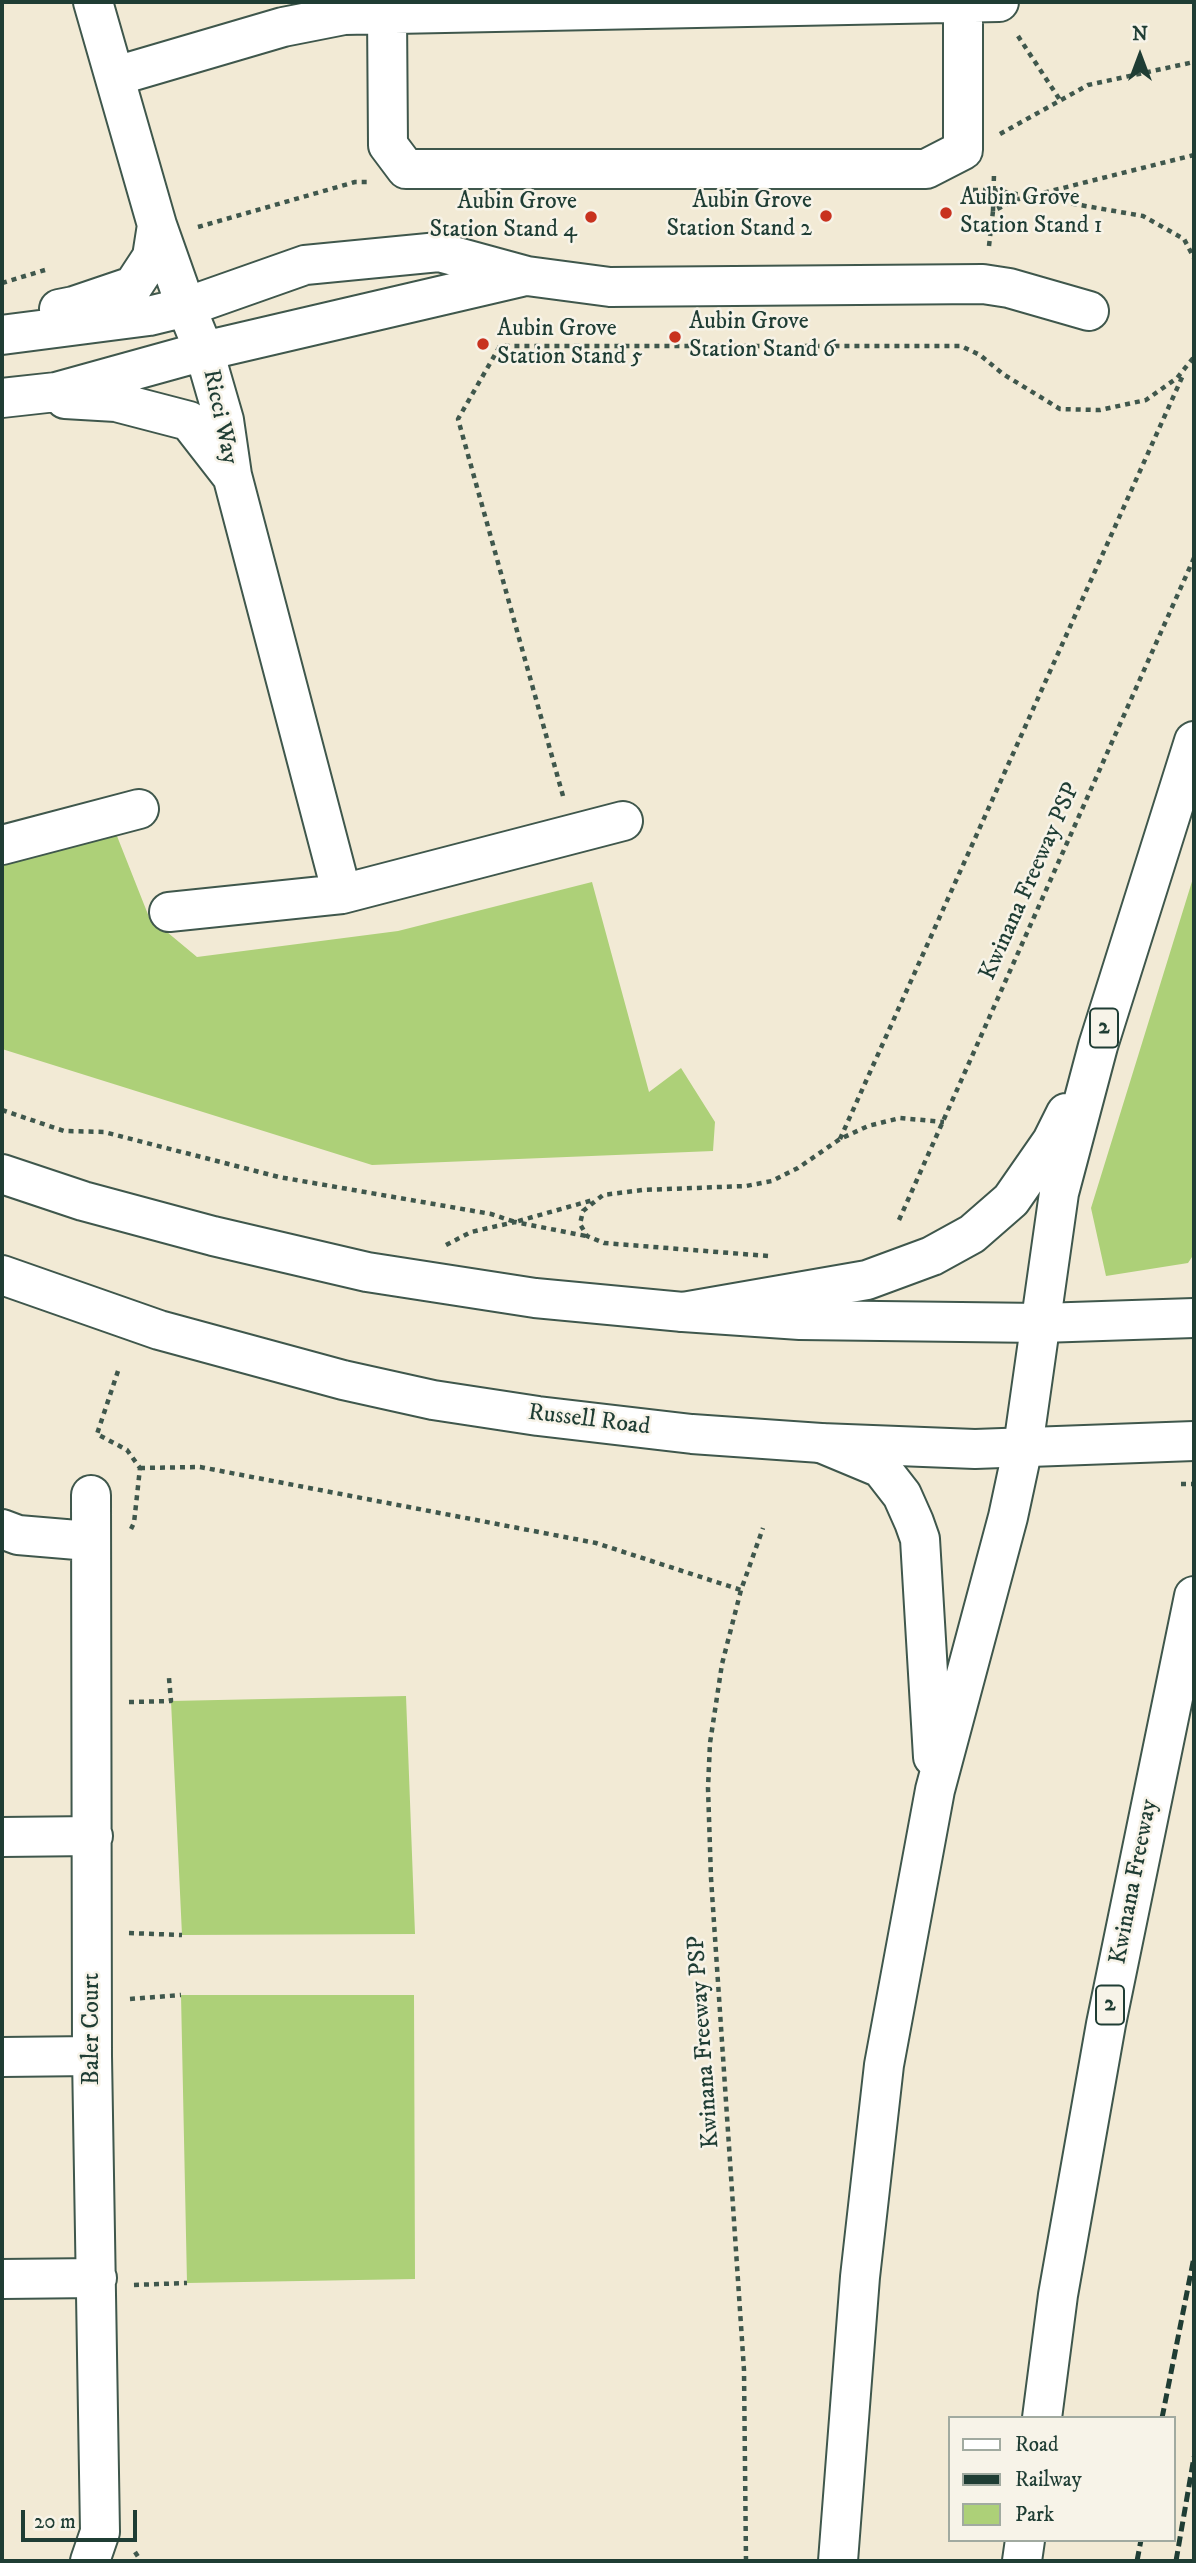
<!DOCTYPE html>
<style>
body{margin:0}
#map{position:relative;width:1196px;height:2563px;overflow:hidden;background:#f2ead5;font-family:"IM FELL DW Pica",serif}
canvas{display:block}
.frame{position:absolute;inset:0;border:4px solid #1f3d34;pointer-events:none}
.legend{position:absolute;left:948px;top:2416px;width:228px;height:126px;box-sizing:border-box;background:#f7f3e8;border:2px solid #a1aaa0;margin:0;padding:9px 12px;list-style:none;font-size:21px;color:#1f3d34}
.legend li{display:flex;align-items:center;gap:14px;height:35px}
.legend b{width:35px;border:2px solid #a1aaa0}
.north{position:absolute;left:1105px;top:21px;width:70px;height:70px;-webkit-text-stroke:5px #f7f3e8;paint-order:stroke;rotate:0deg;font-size:19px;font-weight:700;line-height:28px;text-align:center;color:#1f3d34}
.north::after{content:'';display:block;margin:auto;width:24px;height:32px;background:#1f3d34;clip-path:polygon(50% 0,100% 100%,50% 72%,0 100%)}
.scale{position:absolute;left:21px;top:2510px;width:116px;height:32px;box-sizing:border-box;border:4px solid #1f3d34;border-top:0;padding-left:9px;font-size:21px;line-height:24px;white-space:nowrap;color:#1f3d34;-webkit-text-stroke:5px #f7f3e8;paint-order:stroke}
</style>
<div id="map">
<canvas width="1196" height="2563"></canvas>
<div class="frame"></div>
<ul class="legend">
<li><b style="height:9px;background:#fff"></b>Road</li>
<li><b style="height:9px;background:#1f3d34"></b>Railway</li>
<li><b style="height:19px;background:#add078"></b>Park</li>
</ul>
<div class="north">N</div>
<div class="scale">20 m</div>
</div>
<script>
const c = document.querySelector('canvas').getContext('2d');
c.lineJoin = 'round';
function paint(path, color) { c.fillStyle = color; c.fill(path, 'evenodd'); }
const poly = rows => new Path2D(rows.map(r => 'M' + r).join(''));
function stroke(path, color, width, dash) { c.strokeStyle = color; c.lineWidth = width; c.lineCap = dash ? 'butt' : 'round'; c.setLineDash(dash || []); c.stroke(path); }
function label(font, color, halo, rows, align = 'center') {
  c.font = font + ' "IM FELL DW Pica",serif'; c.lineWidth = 5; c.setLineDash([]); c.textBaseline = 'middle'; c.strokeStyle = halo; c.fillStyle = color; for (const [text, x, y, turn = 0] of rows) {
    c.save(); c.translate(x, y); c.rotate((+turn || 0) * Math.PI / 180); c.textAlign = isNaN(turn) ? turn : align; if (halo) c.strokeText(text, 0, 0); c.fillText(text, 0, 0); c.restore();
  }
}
const green = poly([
 [115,831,149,917,197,957,398,931,592,882,649,1092,681,1068,715,1122,713,1151,372,1165,2,1049,2,863],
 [1194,875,1194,1254,1188,1263,1106,1276,1091,1208],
 [406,1696,415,1934,182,1935,171,1701],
 [181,1995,414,1995,415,2279,187,2283]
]);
const path = poly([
 [1018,36,1060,100],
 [1000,134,1088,85,1194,62],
 [973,190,994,190,1143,216,1184,239,1194,258],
 [993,211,994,174],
 [198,227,355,182,368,182],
 [989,246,993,211,1015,200],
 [2,283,45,270],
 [563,796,458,419,500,346,961,346,980,355,1003,374,1060,409,1100,410,1146,400,1177,378,1194,357],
 [2,1110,64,1131,104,1132,279,1177,491,1214,515,1222,593,1200],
 [840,1139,1184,373],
 [899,1220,1194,558],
 [446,1245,471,1232,515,1222,586,1236],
 [768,1256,604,1243,587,1236,580,1224,583,1211,603,1195,642,1190,746,1186,772,1181,798,1168,840,1139,868,1126,900,1118,944,1122],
 [118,1371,97,1434,127,1450,140,1468,134,1523,131,1529],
 [140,1468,200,1467,596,1543,741,1590],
 [1181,1484,1194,1484],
 [129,1702,171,1701,169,1678],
 [129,1933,182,1935],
 [130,1999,181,1995],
 [134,2285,187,2283],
 [135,2552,141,2561],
 [746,2561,744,2370,711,1878,708,1788,710,1743,722,1664,741,1590,763,1528]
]);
const minor = poly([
 [93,2,157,225,186,307,204,351,224,420,232,475,342,894],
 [387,13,388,145,406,169,926,169,963,150,963,3],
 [116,76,283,27,344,15,999,2],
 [59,309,74,306,133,286,152,257,157,225],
 [2,335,149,316,186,307,305,265,439,252,527,276,610,287,983,284,1009,288,1089,311],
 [2,398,56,392,204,351,521,277],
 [65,399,116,402,189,421,231,475],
 [2,845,139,809],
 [169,912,342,894,623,821],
 [2,1529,18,1535,89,1541],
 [2,1837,93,1836],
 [2,2057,92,2056],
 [2,2279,97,2278],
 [90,2561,100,2532,92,2056,91,1495]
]);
const major = poly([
 [2,1174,83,1201,213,1236,367,1272,535,1298,683,1312,800,1320,1041,1323,1194,1318],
 [2,1275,159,1330,343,1380,433,1400,538,1416,692,1434,821,1443,975,1449,1194,1441]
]);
const highway = poly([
 [683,1312,867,1280,932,1256,972,1234,1011,1200,1052,1141,1066,1113],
 [821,1443,881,1468,902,1495,914,1522,920,1539,933,1757],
 [1042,2418,1058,2295,1106,2024,1194,1596],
 [838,2561,860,2277,884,2065,935,1790,1008,1517,1023,1447,1059,1193,1098,1046,1194,741],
 [1022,2561,1025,2540]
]);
const rail = poly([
 [1162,2418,1194,2257],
 [1137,2561,1141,2540],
 [1176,2561,1194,2457]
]);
const pathBridge = poly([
 [1015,200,1194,155]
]);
const markers = [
 [946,213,7,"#c8321e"],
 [826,216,7,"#c8321e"],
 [591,217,7,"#c8321e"],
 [675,337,7,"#c8321e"],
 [483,344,7,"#c8321e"]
];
const shields = [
 [1104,1028,28],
 [1110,2005,28]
];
const shieldNames = [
 ["2",1104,1028],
 ["2",1110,2005]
];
const poiNames = [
 ["Aubin Grove",960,199],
 ["Station Stand 1",960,227],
 ["Aubin Grove",812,202,"right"],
 ["Station Stand 2",812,230,"right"],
 ["Aubin Grove",577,203,"right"],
 ["Station Stand 4",577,231,"right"],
 ["Aubin Grove",689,323],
 ["Station Stand 6",689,351],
 ["Aubin Grove",497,330],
 ["Station Stand 5",497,358]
];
const streetNames = [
 ["Ricci Way",219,417,78],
 ["Kwinana Freeway PSP",1031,882,-66],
 ["Russell Road",589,1421,7],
 ["Kwinana Freeway",1135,1882,-79],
 ["Baler Court",93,2029,-90],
 ["Kwinana Freeway PSP",705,2042,-94]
];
paint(green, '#add078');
stroke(minor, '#3f574c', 42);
stroke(major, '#3f574c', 42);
stroke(highway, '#3f574c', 42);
stroke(path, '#3f574c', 4.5, [5, 5]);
stroke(minor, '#fff', 38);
stroke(major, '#fff', 38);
stroke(highway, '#fff', 38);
stroke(rail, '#1f3d34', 5, [10, 5]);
stroke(pathBridge, '#3f574c', 4.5, [5, 5]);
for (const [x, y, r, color] of markers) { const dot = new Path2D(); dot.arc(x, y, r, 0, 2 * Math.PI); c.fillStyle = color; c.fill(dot); stroke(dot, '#f7f3e8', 2.5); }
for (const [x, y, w] of shields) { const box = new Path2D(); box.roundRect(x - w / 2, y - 19.5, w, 39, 5); c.fillStyle = '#f7f3e8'; c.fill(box); stroke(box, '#1f3d34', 2); }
label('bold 23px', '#1f3d34', null, shieldNames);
label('24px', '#1f3d34', '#f7f3e8', poiNames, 'left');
label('24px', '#1f3d34', '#f7f3e8', streetNames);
</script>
